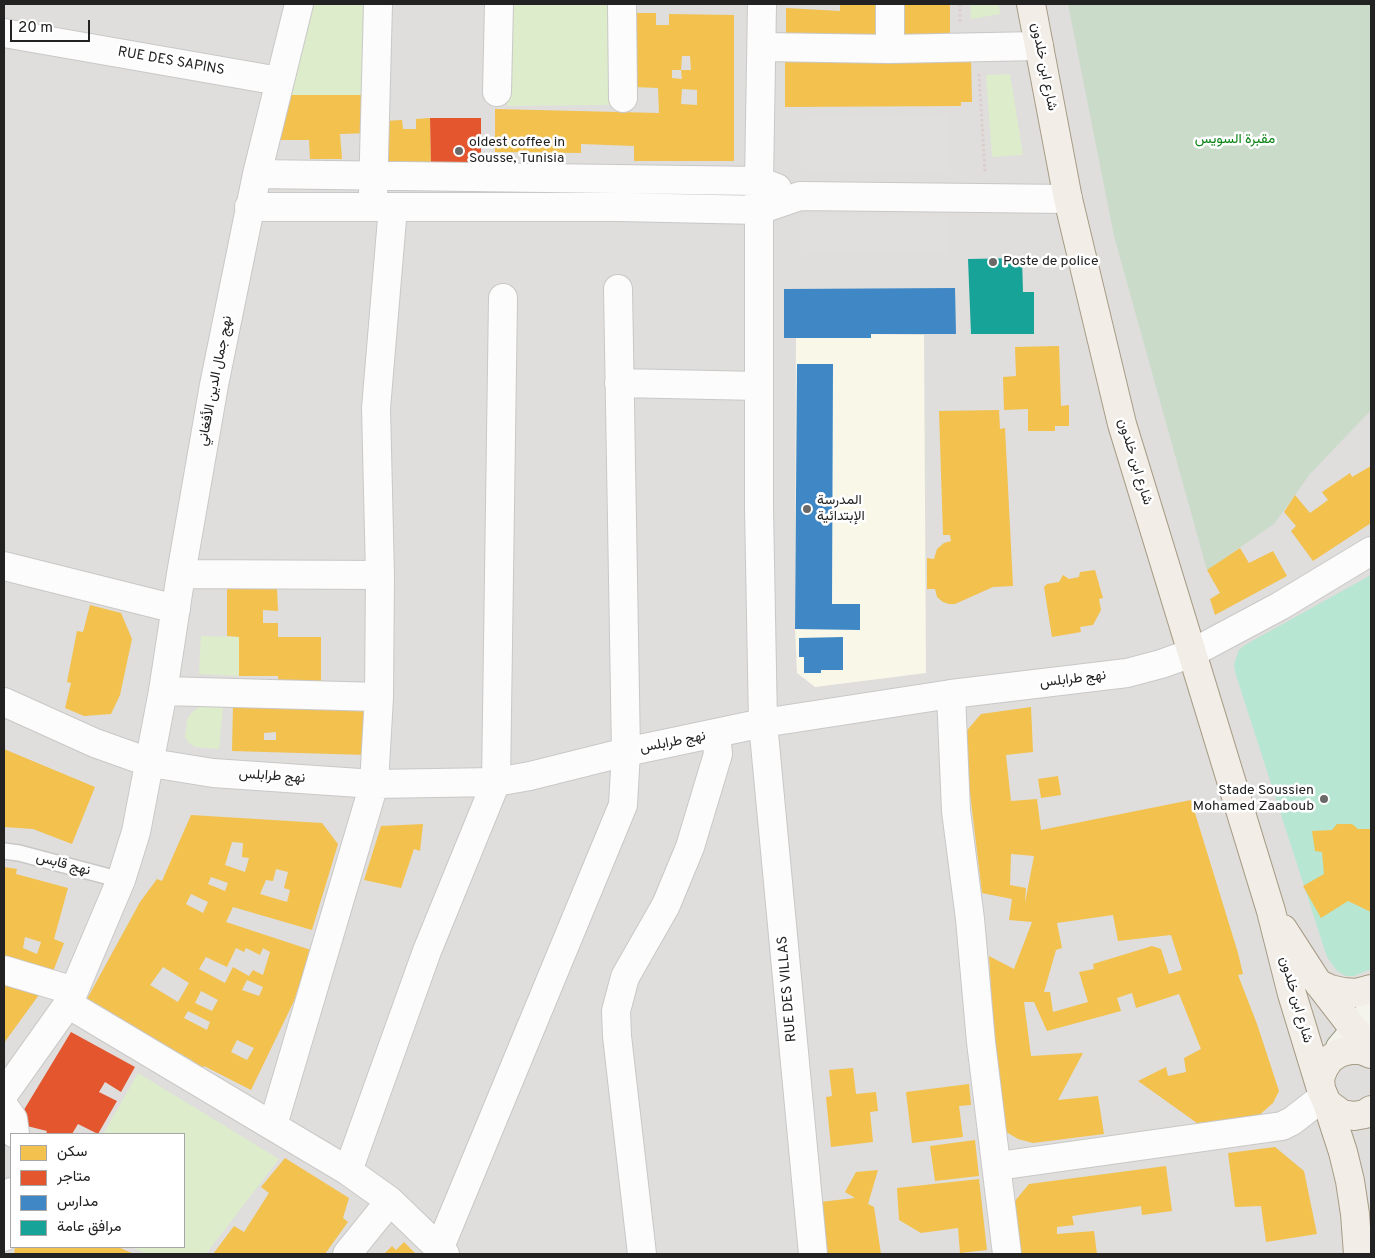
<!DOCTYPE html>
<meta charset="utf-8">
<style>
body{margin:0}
#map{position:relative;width:1375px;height:1258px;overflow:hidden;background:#f0eeeb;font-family:Overpass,Vazirmatn,sans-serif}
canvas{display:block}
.frame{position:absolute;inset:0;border:5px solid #222;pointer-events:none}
.legend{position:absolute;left:10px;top:1133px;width:175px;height:115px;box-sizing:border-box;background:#fff;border:1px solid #a7a7a7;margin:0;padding:6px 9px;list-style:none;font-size:15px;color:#222}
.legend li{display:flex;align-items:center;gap:10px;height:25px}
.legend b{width:25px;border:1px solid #a7a7a7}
.scale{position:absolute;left:10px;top:20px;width:80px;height:22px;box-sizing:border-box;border:2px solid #222;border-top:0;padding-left:6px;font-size:15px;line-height:18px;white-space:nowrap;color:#222;-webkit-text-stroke:4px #fff;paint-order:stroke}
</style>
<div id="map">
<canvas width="1375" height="1258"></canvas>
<div class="frame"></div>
<ul class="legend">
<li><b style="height:14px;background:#f2c14e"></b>سكن</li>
<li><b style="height:14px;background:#e4572e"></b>متاجر</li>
<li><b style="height:14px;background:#3f88c5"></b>مدارس</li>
<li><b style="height:14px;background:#17a398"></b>مرافق عامة</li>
</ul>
<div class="scale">20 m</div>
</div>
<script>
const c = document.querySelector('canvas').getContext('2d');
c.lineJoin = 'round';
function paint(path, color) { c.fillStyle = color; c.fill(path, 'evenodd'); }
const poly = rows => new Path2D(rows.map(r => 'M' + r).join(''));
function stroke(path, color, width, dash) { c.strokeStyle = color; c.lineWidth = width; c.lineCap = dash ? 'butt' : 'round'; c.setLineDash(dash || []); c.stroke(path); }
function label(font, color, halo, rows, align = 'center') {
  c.font = font + ' Overpass,Vazirmatn,sans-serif'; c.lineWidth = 5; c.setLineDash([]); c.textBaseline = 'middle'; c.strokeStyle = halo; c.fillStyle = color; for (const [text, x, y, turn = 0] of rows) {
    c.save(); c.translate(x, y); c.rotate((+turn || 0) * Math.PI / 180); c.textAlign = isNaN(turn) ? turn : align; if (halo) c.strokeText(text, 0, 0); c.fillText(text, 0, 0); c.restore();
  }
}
const residential = poly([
 [4,4,1371,4,1371,1254,4,1254],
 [11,1134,184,1134,184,1247,11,1247]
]);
const education = poly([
 [871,334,924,335,926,673,815,687,797,673,795,629,796,338]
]);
const grass = poly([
 [310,4,371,4,370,95,289,95],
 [510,4,611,4,612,105,507,106],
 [970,4,999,4,1000,14,971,19],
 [1010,74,1023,155,992,157,986,75],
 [201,636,239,637,239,676,199,674],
 [201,706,223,708,219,749,195,747,189,743,185,737,187,720,192,712],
 [138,1073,279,1159,206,1254,147,1254,132,1247,184,1247,184,1134,103,1134]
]);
const cemetery = poly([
 [1068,4,1371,4,1371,410,1310,474,1274,524,1207,570,1114,236]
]);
const pitch = poly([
 [1371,575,1371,969,1354,976,1346,976,1337,971,1327,957,1235,672,1234,664,1239,650,1245,645]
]);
const parking = poly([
 [947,115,947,170,807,173,807,116],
 [807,217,947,217,948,253,807,254]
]);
const homes = poly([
 [840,4,880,4,880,37,786,37,786,8,840,11],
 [904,4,950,4,950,38,904,37],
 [634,13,656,13,656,25,669,25,669,14,734,15,734,161,634,161,634,146,581,144,581,153,495,152,495,109,659,113,658,88,634,87],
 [682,56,690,56,691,70,681,70,682,79,672,78,672,70,681,70],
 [682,89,697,90,697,105,681,104],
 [785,57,971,58,972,102,961,102,961,106,785,107],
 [289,95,370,95,370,133,340,134,342,159,310,159,309,140,279,140],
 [430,118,431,165,387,165,385,121,402,120,403,129,416,129,416,119],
 [1059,346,1061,406,1069,405,1069,426,1055,426,1055,431,1028,431,1028,409,1004,410,1003,377,1016,376,1015,347],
 [999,410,1000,429,1005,428,1013,586,993,587,955,604,949,604,943,602,937,597,935,589,927,589,927,558,934,559,937,549,944,543,951,541,950,535,943,535,939,411],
 [1371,466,1371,523,1313,561,1291,531,1296,526,1284,512,1295,495,1310,513,1328,500,1322,492,1350,473,1352,477],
 [1240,548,1249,563,1273,551,1287,576,1215,615,1210,599,1220,593,1207,570],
 [1095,570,1103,598,1099,599,1101,610,1093,625,1080,627,1081,632,1052,637,1044,587,1047,584,1059,582,1063,575,1069,579,1079,577,1080,572],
 [227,589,277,589,278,611,263,610,263,623,278,623,278,637,321,637,321,683,278,683,278,676,239,676,239,637,227,636],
 [90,605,121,613,132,639,120,695,111,714,84,716,65,708,71,683,67,682,77,631,83,632],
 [233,704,368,707,367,755,232,751],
 [276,732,276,740,264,740,264,733],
 [1031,707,1033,752,1006,755,1011,801,1037,799,1041,830,1191,800,1238,953,1243,974,1238,975,1257,1024,1279,1091,1273,1103,1257,1117,1197,1123,1138,1081,1166,1067,1168,1076,1186,1072,1184,1058,1201,1049,1179,994,1136,1008,1132,993,1117,998,1121,1011,1047,1031,1034,1002,1024,1002,1031,1056,1083,1053,1058,1100,1098,1096,1104,1134,1033,1143,1018,1139,1003,1130,986,1005,992,1005,989,956,1014,969,1032,922,1009,920,1012,899,982,893,963,735,981,714],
 [1011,854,1034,856,1025,903,1026,888,1010,885],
 [1113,915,1118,941,1171,935,1182,970,1169,974,1161,949,1152,946,1093,964,1094,969,1079,972,1088,1002,1053,1012,1050,992,1044,992,1056,950,1062,948,1057,923],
 [4,749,95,787,72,844,33,829,4,827],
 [1058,776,1061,795,1041,798,1038,779],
 [191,815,322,823,338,844,312,930,233,907,226,922,311,950,294,1001,251,1090,204,1066,202,1068,191,1062,192,1060,155,1040,87,999,140,902,157,879,162,881],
 [232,842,243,843,242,857,249,858,245,872,225,865],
 [276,869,288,872,284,888,290,890,287,902,260,894,266,880,273,881],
 [211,877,228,883,225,891,208,884],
 [191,894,208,902,203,913,186,904],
 [236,948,244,952,246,948,260,955,263,948,270,952,263,975,253,970,249,976,233,967,225,983,199,969,206,957,227,967],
 [163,967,189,983,178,1002,150,985],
 [247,980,263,987,259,996,242,990],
 [201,991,218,1000,212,1011,195,1003],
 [188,1011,210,1022,207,1030,184,1018],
 [237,1040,254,1048,247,1060,231,1052],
 [423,824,420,851,414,849,401,888,364,880,381,826],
 [1337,824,1352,824,1358,829,1371,829,1371,912,1348,901,1321,918,1303,886,1324,874,1322,852,1315,851,1312,831,1332,830],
 [4,867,17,869,16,874,68,888,54,939,64,943,51,977,4,962],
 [25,937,41,942,37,954,23,948],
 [4,982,41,992,4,1043],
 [853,1068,856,1094,876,1092,878,1111,870,1112,873,1142,831,1147,826,1097,832,1096,829,1070],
 [969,1084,971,1105,959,1106,963,1137,912,1143,906,1092],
 [975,1140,979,1176,935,1181,930,1146],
 [1275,1147,1304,1171,1317,1234,1266,1242,1261,1206,1235,1207,1228,1153],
 [285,1158,349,1198,343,1218,348,1222,325,1254,213,1254,234,1226,244,1232,269,1193,261,1187],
 [1166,1166,1172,1211,1142,1215,1141,1206,1072,1216,1074,1225,1057,1227,1057,1234,1094,1231,1097,1254,1020,1254,1014,1202,1029,1184],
 [878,1170,868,1204,874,1207,881,1254,826,1254,820,1202,855,1198,845,1192,856,1172],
 [979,1179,987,1250,960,1253,958,1228,921,1233,899,1220,897,1188],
 [404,1242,416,1254,384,1254,392,1246,396,1250],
 [15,1247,118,1247,134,1254,14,1254]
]);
const shops = poly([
 [430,118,481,118,481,165,431,165],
 [71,1032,135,1067,121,1092,105,1082,99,1092,117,1101,98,1134,78,1124,72,1134,46,1134,47,1131,23,1125,19,1118]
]);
const schools = poly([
 [955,288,956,334,871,334,871,338,784,338,784,289],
 [797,364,833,364,832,604,860,604,860,630,795,629],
 [843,637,843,670,821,670,821,673,804,673,804,657,799,657,799,638]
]);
const public = poly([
 [1022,258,1023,292,1034,292,1034,334,971,334,968,259]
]);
const path = poly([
 [960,4,960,22],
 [979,74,985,172]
]);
const lane = poly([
 [4,851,19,853,121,880]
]);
const street = poly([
 [622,4,623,98],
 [762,4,759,181,759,509,763,723,813,1254],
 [4,33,279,81],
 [762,47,890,49,1039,46],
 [890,49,890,4],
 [497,92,499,4],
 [257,174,759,181,777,188],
 [373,195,378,4],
 [249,207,619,207,759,210,800,196,1068,199],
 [619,383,759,386],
 [4,566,176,609],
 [181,574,380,575],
 [163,691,379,697],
 [951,694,956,811,970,919,981,1042,1007,1254],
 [4,702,95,743,151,763,213,773,374,784,496,782,530,776,626,752,763,723,951,694,1127,673,1161,664,1192,653,1280,606,1371,551],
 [4,970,74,991],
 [68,1004,348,1171,390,1201,445,1254],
 [4,1094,68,1004,74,991,121,880,136,832,163,691,181,574,214,385,257,174,299,4],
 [4,1106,13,1119,15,1134],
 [273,1125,374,784,379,697,380,575,376,408,393,207],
 [998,1166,1282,1126,1292,1121,1323,1097],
 [348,1171,427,951,496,782,503,298],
 [4,1237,11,1192],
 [440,1247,623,805,626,752,618,289],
 [347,1254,390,1201],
 [642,1254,617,1036,616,1011,625,977,666,905,690,847,718,754,716,734]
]);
const secondary = poly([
 [1340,1048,1371,1011]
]);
const primary = poly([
 [1031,4,1068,199,1122,424,1271,911,1292,994,1321,1089],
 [1283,929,1316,980,1371,1051],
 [1319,984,1330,989,1343,992,1356,993,1371,989],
 [1371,1054,1361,1050,1350,1050,1339,1053,1330,1059,1324,1068,1320,1078,1321,1089,1327,1103,1342,1114,1354,1116,1365,1114,1371,1110],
 [1327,1103,1343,1152,1350,1181,1355,1214,1358,1254]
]);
const markers = [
 [459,151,5,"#6a6968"],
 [993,262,5,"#6a6968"],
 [807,509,5,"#6a6968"],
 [1324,799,5,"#6a6968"]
];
const streetNames = [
 ["RUE DES SAPINS",171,62,10],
 ["شارع ابن خلدون",1043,67,79],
 ["نهج جمال الدين الأفغاني",216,381,-79],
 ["شارع ابن خلدون",1134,462,73],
 ["نهج طرابلس",1073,680,-7],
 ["نهج طرابلس",673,743,-11],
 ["نهج طرابلس",272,777,4],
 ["نهج قابس",63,865,15],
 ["RUE DES VILLAS",788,989,-95],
 ["شارع ابن خلدون",1295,1000,74]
];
const parkNames = [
 ["مقبرة السويس",1235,140]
];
const poiNames = [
 ["oldest coffee in",469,143],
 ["Sousse, Tunisia",469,159],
 ["Poste de police",1003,262],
 ["المدرسة",817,501],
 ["الإبتدائية",817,517],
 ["Stade Soussien",1314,791,"right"],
 ["Mohamed Zaaboub",1314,807,"right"]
];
paint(residential, '#dfdedc');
paint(education, '#f8f7e8');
paint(grass, '#ddeccb');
paint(cemetery, '#cadbca');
paint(pitch, '#b7e6d2');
paint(parking, '#e0dfde');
paint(homes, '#f2c14e');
paint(shops, '#e4572e');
paint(schools, '#3f88c5');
paint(public, '#17a398');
stroke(lane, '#c9c8c7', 18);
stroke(street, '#c9c8c7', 30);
stroke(secondary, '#999a82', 30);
stroke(primary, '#a79c86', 30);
stroke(path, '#dccecd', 3, [2.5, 2.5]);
stroke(lane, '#fdfcfc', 15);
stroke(street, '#fdfcfc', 28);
stroke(secondary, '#f4f4ed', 28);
stroke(primary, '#f3ede7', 28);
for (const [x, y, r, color] of markers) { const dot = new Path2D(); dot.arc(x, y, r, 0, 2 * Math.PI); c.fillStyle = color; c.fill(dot); stroke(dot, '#fff', 2); }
label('14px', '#222', '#fff', streetNames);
label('14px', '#0c8416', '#fff', parkNames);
label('14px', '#222', '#fff', poiNames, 'left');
</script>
